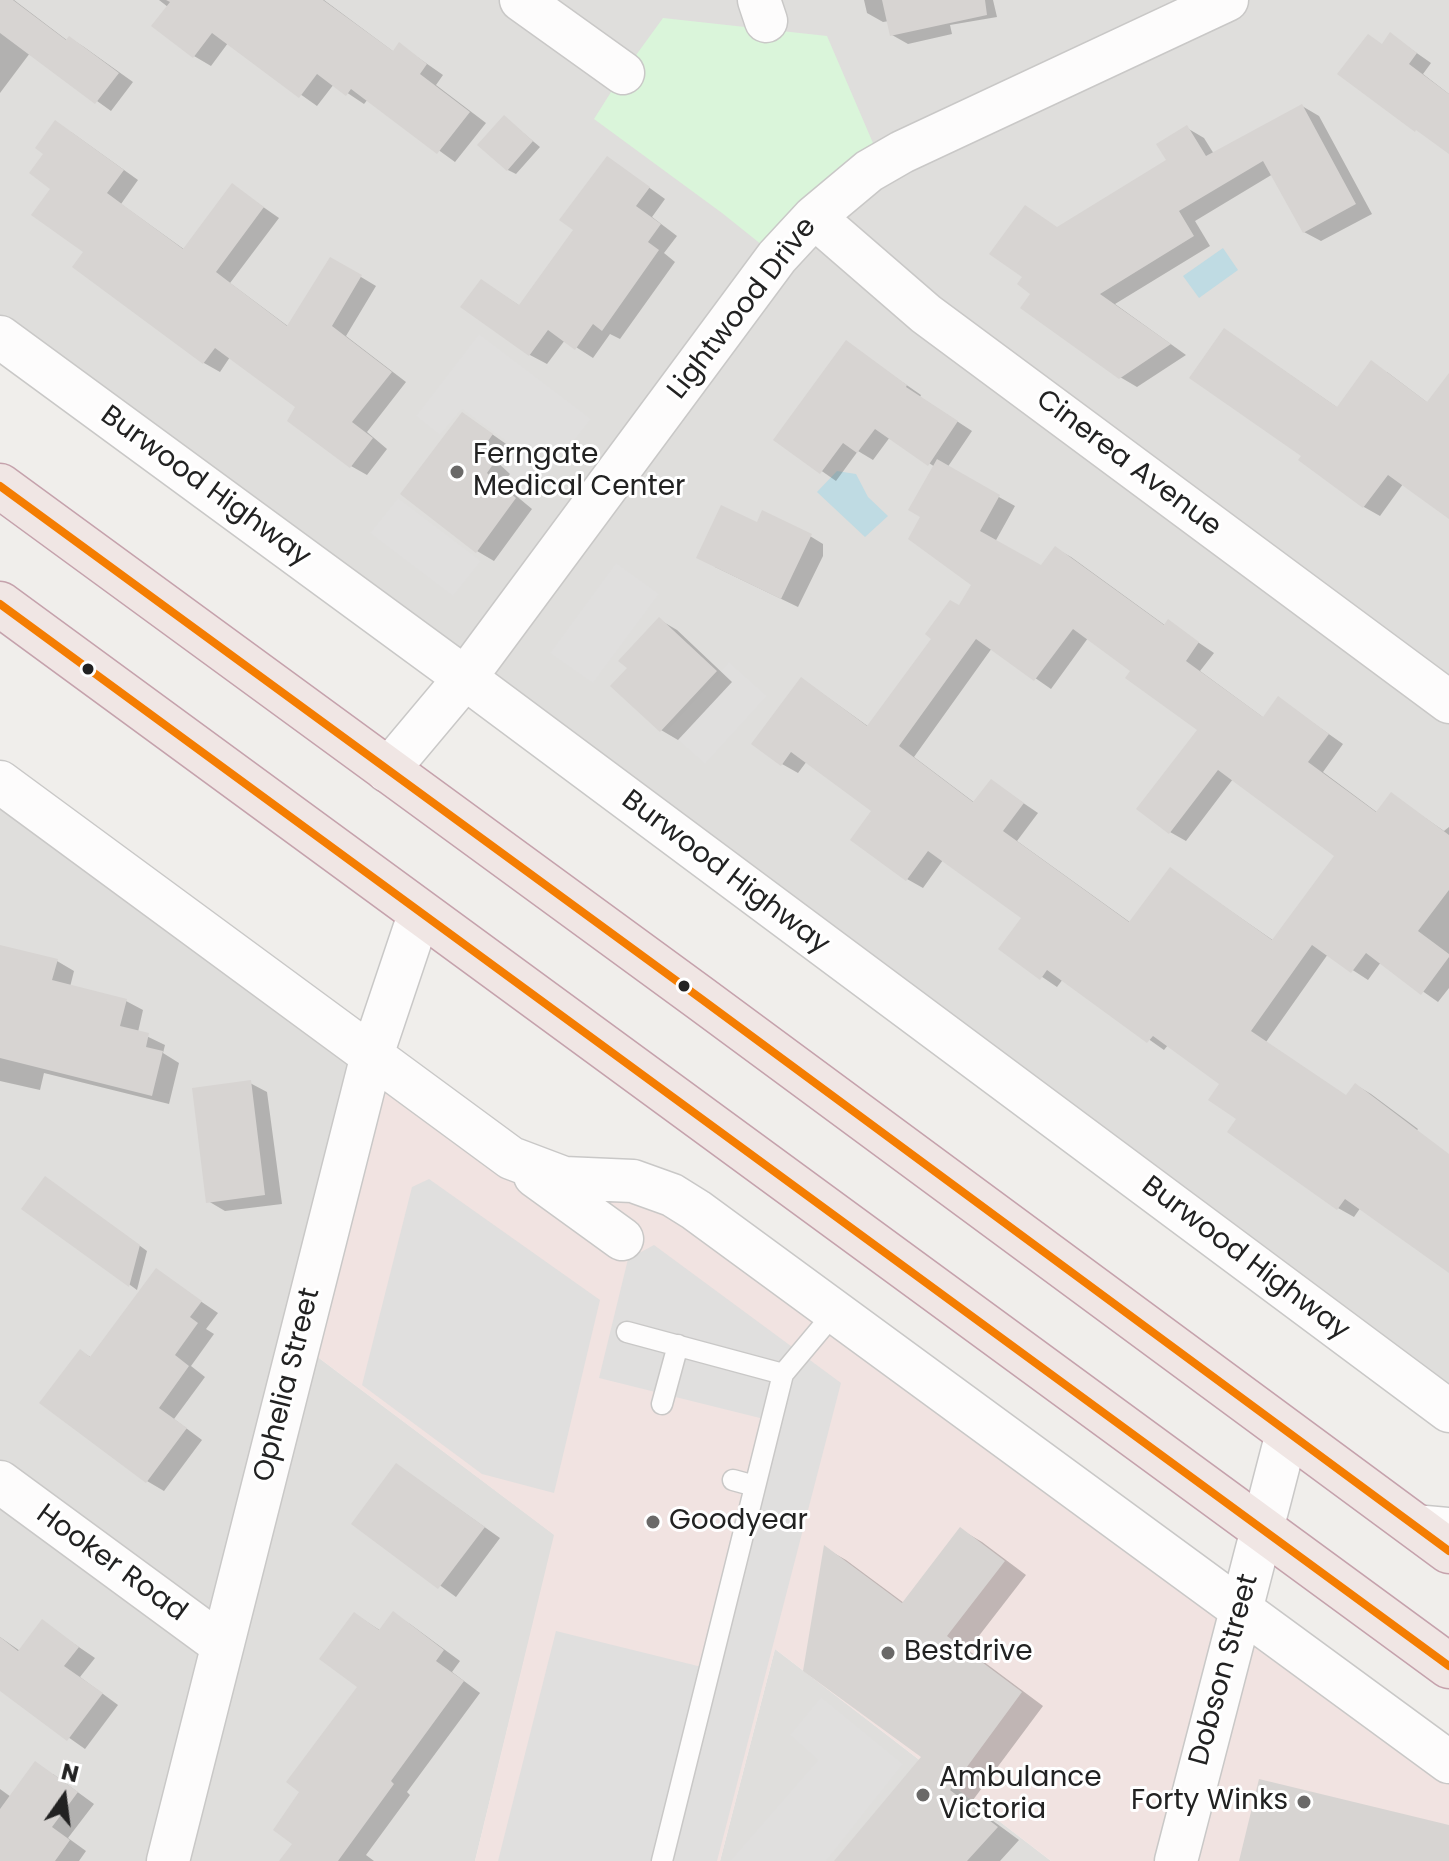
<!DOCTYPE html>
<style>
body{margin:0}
#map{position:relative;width:1449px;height:1861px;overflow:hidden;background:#f0eeeb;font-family:Poppins,sans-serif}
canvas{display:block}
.north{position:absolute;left:24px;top:1757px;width:80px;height:80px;-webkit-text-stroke:6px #fff;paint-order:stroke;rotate:14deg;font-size:22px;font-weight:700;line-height:32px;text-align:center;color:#222}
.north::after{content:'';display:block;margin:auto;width:28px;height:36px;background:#222;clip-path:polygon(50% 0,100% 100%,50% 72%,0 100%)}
</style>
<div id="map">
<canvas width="1449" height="1861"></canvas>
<div class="north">N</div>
</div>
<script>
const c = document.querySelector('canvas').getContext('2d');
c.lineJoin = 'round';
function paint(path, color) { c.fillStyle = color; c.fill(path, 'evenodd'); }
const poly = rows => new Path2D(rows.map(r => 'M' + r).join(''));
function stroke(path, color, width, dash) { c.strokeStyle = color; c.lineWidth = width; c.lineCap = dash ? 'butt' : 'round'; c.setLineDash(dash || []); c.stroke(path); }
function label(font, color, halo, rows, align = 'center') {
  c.font = font + ' Poppins,sans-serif'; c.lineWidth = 6; c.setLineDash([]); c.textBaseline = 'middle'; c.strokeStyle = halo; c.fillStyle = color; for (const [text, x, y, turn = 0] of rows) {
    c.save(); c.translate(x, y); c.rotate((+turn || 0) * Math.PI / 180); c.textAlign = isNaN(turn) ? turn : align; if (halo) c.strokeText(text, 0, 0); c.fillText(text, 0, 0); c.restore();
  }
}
const residential = poly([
 [0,0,1449,0,1449,1411,0,337],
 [0,782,372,1055,299,1343,555,1535,475,1861,0,1861],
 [775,1649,1051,1861,720,1861]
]);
const commercial = poly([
 [372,1055,511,1158,633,1181,1449,1762,1449,1861,1051,1861,775,1649,720,1861,475,1861,554,1535,299,1343]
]);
const park = poly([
 [663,18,827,36,882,164,777,257,722,213,594,119,623,73]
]);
const parking = poly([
 [479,334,591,419,528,500,500,479,520,451,462,409,440,435,416,416],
 [398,498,481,561,453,596,370,533],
 [616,563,659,594,593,683,550,653],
 [729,662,767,696,705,764,667,730],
 [429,1179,600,1300,554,1493,482,1474,362,1385,412,1187],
 [654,1245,841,1383,717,1861,498,1861,556,1631,706,1668,768,1420,599,1378,628,1259],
 [821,1697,903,1764,826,1861,730,1861,818,1760,790,1735]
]);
const water = poly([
 [1223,248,1238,270,1199,298,1183,276],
 [837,471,856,474,868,497,888,516,865,537,817,492]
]);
const shadow = poly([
 [0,0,14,0,68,41,70,38,84,47,133,82,111,111,30,53,0,93],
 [159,0,324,0,394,52,400,45,443,75,436,85,486,123,455,162,368,99,364,104,334,84,317,106,228,43,211,66,194,56,168,7],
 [864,0,993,0,997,17,950,25,952,34,908,44,892,35,889,21,883,22,867,13],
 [1391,35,1431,63,1423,74,1449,94,1449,152],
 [1302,106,1319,116,1372,214,1321,241,1304,232,1273,174,1195,221,1210,246,1115,304,1186,355,1137,387,1120,377,1033,293,1059,229,1169,161,1187,128,1204,138,1214,154],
 [504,117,540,147,516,174,508,170],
 [71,132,138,180,121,204,185,250,233,186,279,218,230,283,289,327,331,259,376,286,346,336,406,382,367,432,387,449,367,475,351,466,298,407,230,357,220,372,204,363,75,267,86,252,53,188],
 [608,158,665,199,652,217,677,236,664,253,675,262,620,339,610,334,593,358,565,340,547,364,530,355,482,281,520,306,576,230],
 [1225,330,1338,408,1387,372,1428,403,1449,376,1449,517,1403,484,1380,516,1364,507,1303,456],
 [846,343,921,395,920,397,972,431,947,468,1015,506,995,542,1041,568,1055,548,1071,557,1166,626,1168,622,1214,653,1200,671,1264,718,1279,699,1343,744,1323,772,1378,813,1392,795,1444,831,1449,827,1449,988,1438,1002,1381,962,1368,980,1328,954,1266,1042,1347,1097,1356,1085,1371,1094,1418,1129,1414,1134,1449,1159,1449,1270,1361,1207,1354,1217,1338,1208,1239,1118,1222,1084,1168,1045,1164,1050,1063,979,1057,987,1001,949,1024,917,943,860,923,888,907,879,874,811,807,761,798,773,782,764,802,679,869,727,960,607,974,584,923,517,935,467,890,437,873,460,858,451,836,481,776,439],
 [1088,638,1133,671,1200,730,1170,832,1186,841,1233,779,1336,855,1274,941,1170,869,1131,923,1017,841,1038,813,991,781,975,803,914,757,992,648,1051,689],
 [479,425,509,446,497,462,510,474,502,484,532,509,494,561,477,551,403,493],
 [758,525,805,533,823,544,823,556,798,607,715,567],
 [660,620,677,630,732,682,678,740,661,730,630,668],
 [0,947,57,961,74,971,70,987,126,1001,143,1010,138,1032,165,1045,163,1053,179,1063,169,1104,44,1073,40,1090,0,1081],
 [250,1083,267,1092,282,1204,225,1211,208,1201],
 [53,1183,147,1251,137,1290,24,1208],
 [156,1271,218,1313,206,1329,214,1334,191,1366,205,1377,174,1419,202,1440,164,1491,147,1481,80,1351,92,1358],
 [397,1465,500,1538,456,1597,354,1523],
 [960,1529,982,1542,1026,1575,968,1650,1043,1706,970,1804,1019,1840,1000,1861,837,1861,924,1757,825,1548,846,1560,904,1603],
 [355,1614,381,1631,393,1614,410,1624,460,1661,452,1672,480,1693,407,1792,410,1795,366,1855,374,1861,292,1861,302,1792,360,1686],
 [42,1622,95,1658,80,1677,118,1705,85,1749,0,1689,0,1637,20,1651],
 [53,1774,94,1804,68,1838,86,1851,79,1861,0,1861,0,1789,11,1797]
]);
const building = poly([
 [0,0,13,0,66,40,69,36,119,73,95,104,0,33],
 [166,0,323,0,393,51,399,42,427,64,420,74,470,112,437,154,351,89,346,96,317,74,299,98,212,33,193,58,151,26,170,2],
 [882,0,985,0,987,15,890,36],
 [1390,32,1417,53,1409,64,1449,94,1449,154,1416,130,1415,132,1337,74,1368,34,1382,44],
 [1302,104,1356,204,1303,233,1263,161,1179,211,1194,236,1100,294,1171,344,1119,379,1020,308,1030,294,1017,284,1022,277,989,254,1025,205,1057,227,1166,160,1156,144,1187,125,1206,156],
 [504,115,533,141,507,171,477,145],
 [55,120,124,170,107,193,183,249,232,183,264,207,216,272,287,326,330,257,362,275,332,326,392,372,352,422,373,438,350,468,287,421,295,407,215,348,203,364,72,267,83,252,31,215,50,189,29,173,43,154,35,148],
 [607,156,650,187,636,206,661,224,648,242,659,250,602,331,593,324,575,350,548,330,529,356,460,307,481,279,519,305,573,230,559,220],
 [1224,328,1337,407,1371,360,1427,402,1449,373,1449,519,1388,475,1363,508,1298,460,1301,456,1189,378],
 [846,340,907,385,906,387,958,421,928,466,875,429,857,453,843,443,820,474,773,440],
 [462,412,493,434,481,451,494,463,487,473,516,498,476,553,400,494],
 [937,459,1000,495,980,531,1041,565,1055,546,1164,625,1168,619,1199,642,1186,661,1263,717,1278,696,1329,734,1308,762,1376,812,1391,792,1449,835,1449,890,1418,931,1449,954,1449,957,1421,995,1366,953,1351,973,1312,945,1251,1031,1346,1095,1355,1083,1449,1154,1449,1273,1345,1199,1337,1210,1227,1132,1236,1119,1208,1100,1219,1084,1153,1036,1147,1043,1047,970,1040,980,998,949,1021,918,928,851,906,881,850,840,871,811,791,752,781,766,751,744,801,677,867,726,931,639,925,634,950,600,959,605,971,585,908,539,920,517,908,510],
 [1073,629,1130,671,1125,678,1197,730,1136,809,1169,834,1218,770,1334,856,1272,940,1170,867,1129,922,1003,831,1024,803,991,779,973,802,899,746,976,639,1034,681],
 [721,505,757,522,762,510,812,534,781,599,696,558],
 [659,617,717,671,660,732,610,686,627,668,618,661],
 [0,945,58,959,52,980,127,999,120,1026,149,1033,146,1047,163,1051,152,1096,0,1058],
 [251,1080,265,1195,206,1203,192,1088],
 [45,1176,140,1245,129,1287,21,1209],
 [156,1268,202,1301,190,1317,198,1323,175,1355,189,1366,159,1408,187,1428,146,1483,39,1403,80,1349,90,1357],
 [396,1463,485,1527,438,1589,351,1524],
 [960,1527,1005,1561,947,1636,1022,1692,950,1790,998,1827,967,1861,834,1861,921,1757,803,1671,824,1545,902,1603],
 [393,1611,444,1650,436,1661,464,1681,391,1781,394,1784,338,1861,279,1861,292,1844,273,1830,299,1792,286,1782,357,1687,319,1659,354,1612,379,1630],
 [42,1619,79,1647,64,1666,103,1693,67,1741,0,1691,0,1637,18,1651],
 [35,1761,78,1792,52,1827,70,1840,55,1861,0,1861,0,1809],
 [1259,1779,1449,1825,1449,1861,1239,1861]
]);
const service = poly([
 [627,1332,783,1374],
 [662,1404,678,1345],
 [733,1480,755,1486],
 [1415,1515,1449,1518],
 [662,1861,783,1374,835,1312]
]);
const minor = poly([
 [521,0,623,73],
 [759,0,766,21],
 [814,217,926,314,1449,702],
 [0,337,465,678,1449,1411],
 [387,771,465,678,777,257,814,217,869,171,902,152,1227,0],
 [0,782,511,1158,564,1178,633,1181,672,1195,696,1210,1449,1762],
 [535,1176,622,1239],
 [0,1482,222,1645],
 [168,1861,372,1055,420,912],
 [1176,1861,1287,1433]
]);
const trunk = poly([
 [0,486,700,998,1449,1551],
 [0,604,1449,1666]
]);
const bus1 = poly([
 [0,486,700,998,1449,1551],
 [0,604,1449,1666]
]);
const markers = [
 [457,472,8,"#6a6968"],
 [88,669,7,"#222"],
 [684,986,7,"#222"],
 [653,1522,8,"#6a6968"],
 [888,1653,8,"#6a6968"],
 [923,1795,8,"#6a6968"],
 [1304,1802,8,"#6a6968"]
];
const streetNames = [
 ["Lightwood Drive",743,309,-52],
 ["Cinerea Avenue",1128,464,37],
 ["Burwood Highway",205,487,36],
 ["Burwood Highway",725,873,37],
 ["Burwood Highway",1245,1259,37],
 ["Ophelia Street",288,1385,-76],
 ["Hooker Road",111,1564,36],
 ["Dobson Street",1225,1670,-75]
];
const poiNames = [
 ["Ferngate",473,456],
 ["Medical Center",473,488],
 ["Goodyear",669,1522],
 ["Bestdrive",904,1653],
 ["Ambulance",939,1779],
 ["Victoria",939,1811],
 ["Forty Winks",1288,1802,"right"]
];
paint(residential, '#dfdedc');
paint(commercial, '#f1e3e1');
paint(park, '#daf5da');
paint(parking, '#e0dfde');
paint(water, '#bfdbe3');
paint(shadow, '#0003');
paint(building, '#d7d4d2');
stroke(service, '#c9c8c7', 23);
stroke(minor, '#c9c8c7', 45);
stroke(trunk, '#c5a2ac', 47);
stroke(service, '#fdfcfc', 20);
stroke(minor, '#fdfcfc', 42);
stroke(trunk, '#f0e6e4', 44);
stroke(bus1, '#f47d02', 8);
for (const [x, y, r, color] of markers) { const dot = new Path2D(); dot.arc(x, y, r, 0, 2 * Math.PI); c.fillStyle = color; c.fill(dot); stroke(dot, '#fff', 3); }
label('28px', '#222', '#fff', streetNames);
label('28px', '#222', '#fff', poiNames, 'left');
</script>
